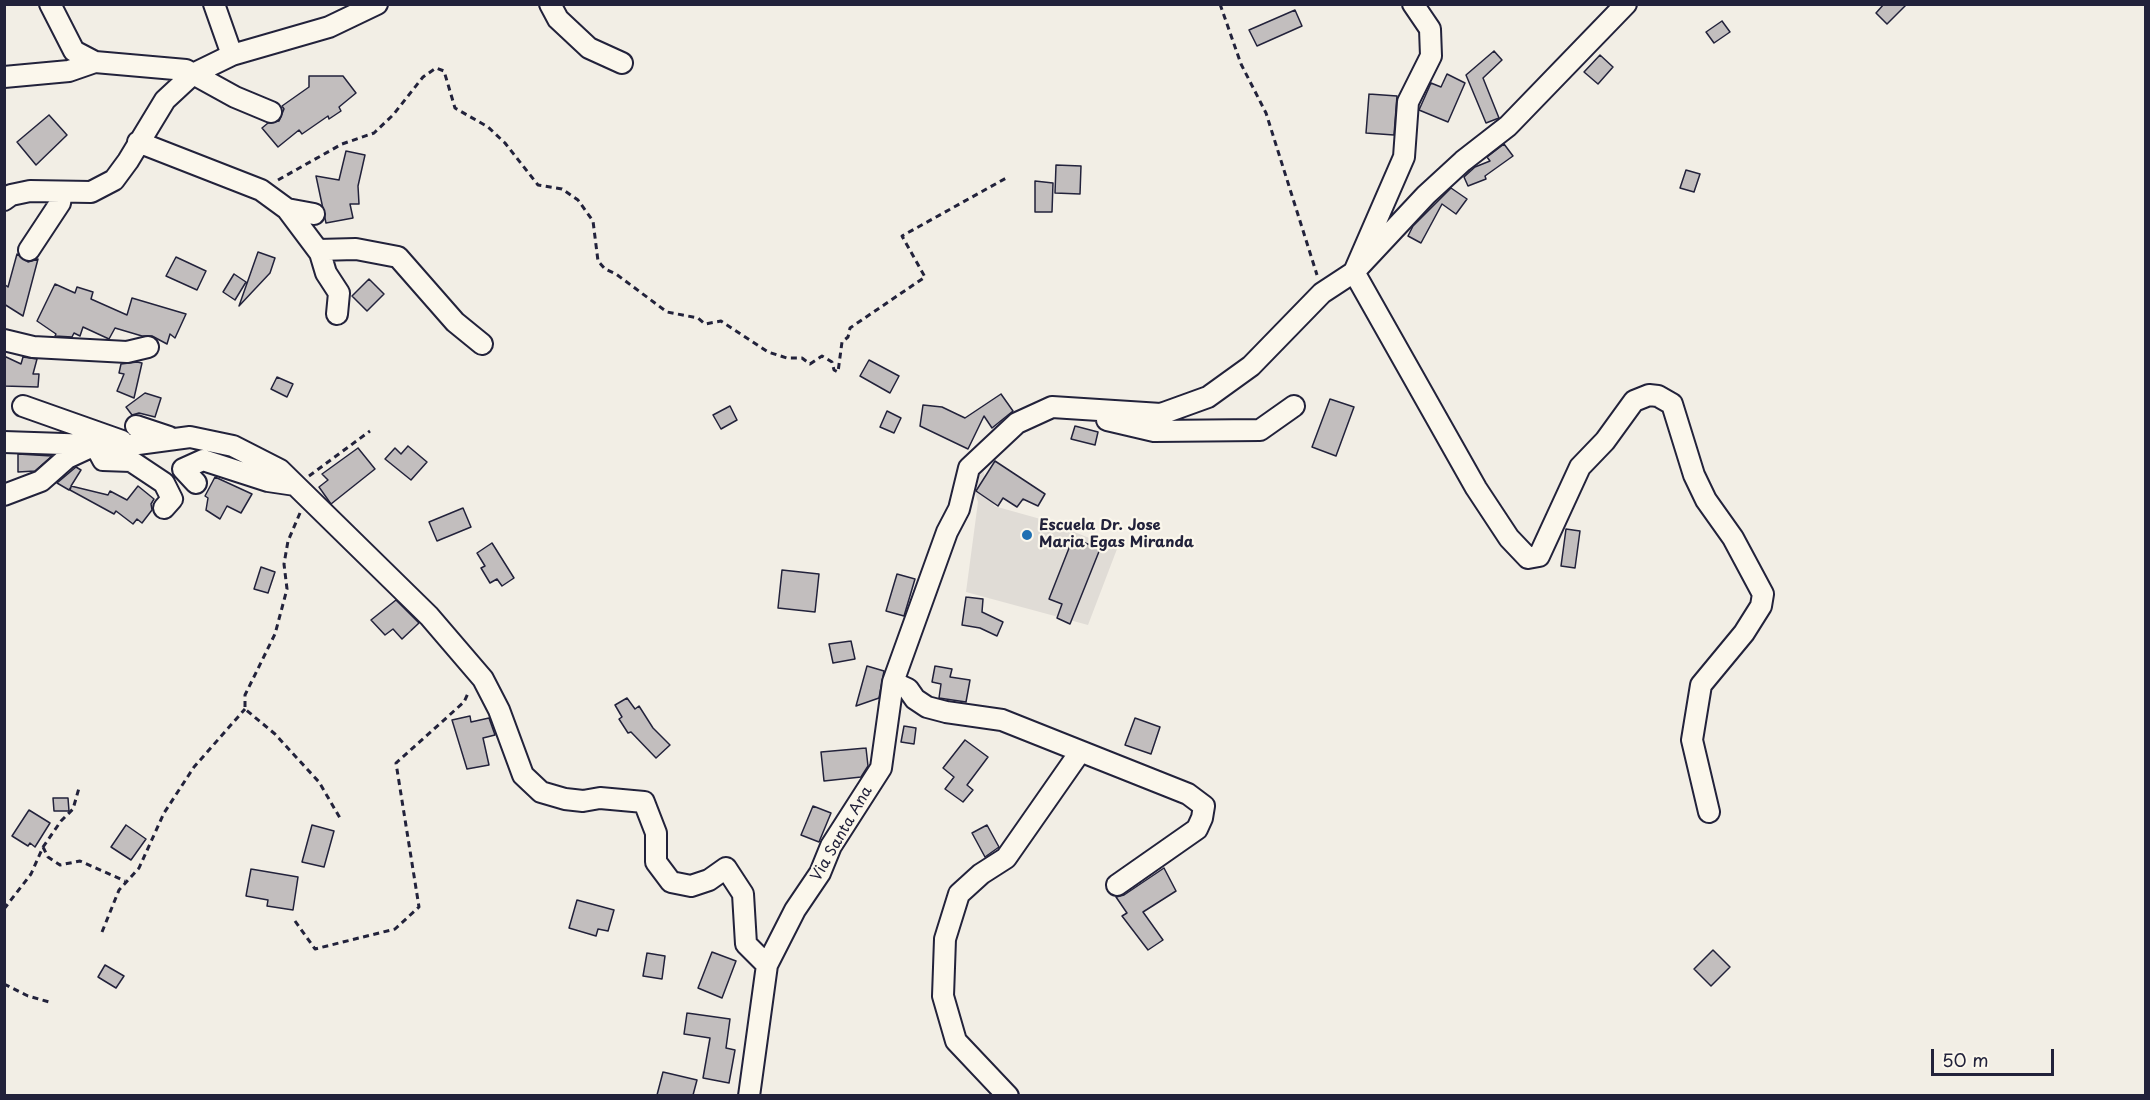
<!DOCTYPE html>
<style>
body{margin:0}
#map{position:relative;width:2150px;height:1100px;overflow:hidden;background:#f2eee5;font-family:"Playpen Sans",sans-serif}
canvas{display:block}
.frame{position:absolute;inset:0;border:6px solid #22223b;pointer-events:none}
.scale{position:absolute;left:1931px;top:1049px;width:123px;height:27px;box-sizing:border-box;border:3px solid #22223b;border-top:0;padding-left:8px;font-size:18px;line-height:21px;white-space:nowrap;color:#22223b;-webkit-text-stroke:4px #fbf7ec;paint-order:stroke}
</style>
<div id="map">
<canvas width="2150" height="1100"></canvas>
<div class="frame"></div>
<div class="scale">50 m</div>
</div>
<script>
const c = document.querySelector('canvas').getContext('2d');
c.lineJoin = 'round';
function paint(path, color) { c.fillStyle = color; c.fill(path, 'evenodd'); }
const poly = rows => new Path2D(rows.map(r => 'M' + r).join(''));
function stroke(path, color, width, dash) { c.strokeStyle = color; c.lineWidth = width; c.lineCap = dash ? 'butt' : 'round'; c.setLineDash(dash || []); c.stroke(path); }
function label(font, color, halo, rows, align = 'center') {
  c.font = font + ' "Playpen Sans",sans-serif'; c.lineWidth = 4.5; c.setLineDash([]); c.textBaseline = 'middle'; c.strokeStyle = halo; c.fillStyle = color; for (const [text, x, y, turn = 0] of rows) {
    c.save(); c.translate(x, y); c.rotate((+turn || 0) * Math.PI / 180); c.textAlign = isNaN(turn) ? turn : align; if (halo) c.strokeText(text, 0, 0); c.fillText(text, 0, 0); c.restore();
  }
}
const built = poly([
 [982,467,994,506,1044,520,1117,549,1088,625,966,592,978,502,971,480]
]);
const building = poly([
 [1884,4,1907,4,1887,24,1876,13,1884,4],
 [1295,10,1302,26,1257,46,1249,30,1295,10],
 [1722,21,1730,32,1714,43,1706,32,1722,21],
 [1494,51,1502,60,1483,78,1499,118,1486,123,1466,75,1494,51],
 [1600,55,1613,67,1598,84,1584,72,1600,55],
 [1447,74,1465,83,1448,122,1419,110,1431,83,1441,87,1447,74],
 [309,76,343,76,356,93,339,107,341,111,329,119,328,116,302,134,299,130,278,147,262,128,268,123,279,121,284,109,282,106,309,87,309,76],
 [1369,94,1397,96,1394,135,1366,133,1369,94],
 [49,115,67,135,36,165,17,142,49,115],
 [1504,144,1513,156,1485,176,1486,179,1468,186,1464,177,1475,167,1490,161,1487,157,1504,144],
 [346,151,365,155,358,186,359,204,350,204,353,218,326,223,316,176,339,180,346,151],
 [1056,165,1081,166,1080,194,1055,193,1056,165],
 [1686,170,1700,174,1694,192,1680,188,1686,170],
 [1035,181,1053,183,1052,212,1035,212,1035,181],
 [1451,188,1467,199,1456,214,1442,204,1421,243,1408,236,1413,226,1451,188],
 [258,252,275,258,270,273,239,306,258,252],
 [17,254,28,262,38,259,23,316,4,304,4,284,8,287,17,254],
 [176,257,206,271,197,290,166,276,176,257],
 [234,274,246,282,235,300,223,292,234,274],
 [369,279,384,294,367,311,352,296,369,279],
 [55,284,75,293,77,287,93,292,91,299,127,315,132,298,186,314,175,338,170,334,167,344,152,336,142,336,115,328,109,339,83,327,80,336,74,333,72,337,55,336,56,334,37,321,55,284],
 [4,356,21,364,23,357,37,359,33,374,39,374,38,387,4,386,4,356],
 [869,360,899,376,890,393,860,376,869,360],
 [137,362,142,363,134,398,117,391,124,374,119,373,121,364,137,362],
 [277,377,293,384,287,397,271,389,277,377],
 [145,393,161,398,155,417,139,413,132,415,126,407,145,393],
 [1001,394,1013,411,992,428,984,416,968,449,920,426,923,405,942,407,965,418,1001,394],
 [1330,399,1354,407,1336,456,1312,447,1330,399],
 [730,406,737,420,721,429,713,415,730,406],
 [887,411,901,418,894,433,880,427,887,411],
 [1075,426,1098,432,1095,445,1071,439,1075,426],
 [408,446,427,462,411,480,385,459,395,448,401,454,408,446],
 [358,448,375,469,331,504,319,487,328,480,322,474,358,448],
 [18,454,52,456,35,471,18,472,18,454],
 [995,461,1045,494,1038,506,1023,499,1017,507,1003,498,998,506,976,491,995,461],
 [76,467,81,470,71,486,108,495,110,491,127,500,138,486,154,499,151,504,152,510,142,523,137,519,133,524,116,511,114,514,70,490,71,487,69,490,57,483,76,467],
 [215,477,252,494,241,513,227,506,220,519,206,510,208,498,205,496,215,477],
 [463,508,471,527,437,541,429,522,463,508],
 [1566,529,1580,531,1575,568,1561,566,1566,529],
 [1073,538,1100,549,1070,624,1057,618,1062,604,1049,599,1073,538],
 [492,543,514,578,502,586,497,579,490,583,481,568,485,566,477,553,492,543],
 [261,567,275,572,268,593,254,589,261,567],
 [782,570,819,574,815,612,778,608,782,570],
 [897,574,915,579,904,616,886,611,897,574],
 [966,597,983,599,982,612,1003,622,997,636,980,628,962,625,966,597],
 [396,600,419,623,402,639,393,629,385,635,371,620,396,600],
 [851,641,855,659,833,663,829,644,851,641],
 [867,666,884,671,879,698,856,706,867,666],
 [935,666,952,669,950,677,970,680,966,702,939,698,941,684,932,682,935,666],
 [627,698,635,709,639,706,653,728,670,745,656,758,631,732,628,733,619,719,622,717,615,705,627,698],
 [470,716,471,722,489,718,495,735,483,738,489,765,467,769,452,720,470,716],
 [1135,718,1160,727,1151,754,1125,745,1135,718],
 [904,726,916,728,914,744,901,742,904,726],
 [965,740,988,757,967,785,973,790,963,802,945,789,954,777,943,768,965,740],
 [866,748,868,766,861,777,824,781,821,752,866,748],
 [53,798,68,798,69,811,54,811,53,798],
 [813,806,831,813,819,842,801,835,813,806],
 [29,810,50,823,35,847,30,843,28,846,12,836,29,810],
 [126,825,146,839,131,860,111,847,126,825],
 [312,825,334,831,324,867,302,862,312,825],
 [987,825,999,847,985,857,972,833,987,825],
 [1164,868,1176,891,1143,912,1163,940,1148,950,1122,916,1127,913,1116,897,1124,895,1164,868],
 [251,869,298,877,293,910,267,906,268,900,246,896,251,869],
 [577,900,614,910,608,931,598,929,596,936,569,928,577,900],
 [1713,950,1730,967,1711,986,1694,969,1713,950],
 [712,952,736,961,722,998,698,988,712,952],
 [647,953,665,956,662,979,643,976,647,953],
 [105,965,124,976,116,988,98,977,105,965],
 [687,1013,730,1019,726,1048,735,1050,729,1083,703,1078,710,1038,684,1034,687,1013],
 [663,1072,697,1080,693,1095,657,1095,663,1072]
]);
const path = poly([
 [1220,4,1241,64,1266,113,1317,275],
 [278,180,342,144,374,133,393,115,423,77,436,68,444,71,455,108,488,127,505,143,538,185,562,189,578,200,593,221,598,261,605,269,616,274,667,312,698,318,705,324,721,321,768,352,787,358,802,358,810,364,822,356,832,362,834,370,838,372,842,342,848,337,850,328,925,277,902,236,1008,177],
 [309,476,370,431],
 [300,513,288,541,284,564,287,589,275,634,245,695,245,709,275,734,319,782,340,818],
 [43,847,48,857,60,865,80,861,125,881],
 [4,909,31,874,43,847,61,821,73,809,79,788],
 [295,921,315,949,395,929,419,907,396,763,464,702,469,691],
 [102,932,119,890,139,868,164,813,194,767,245,709],
 [4,984,28,996,49,1002]
]);
const minor = poly([
 [50,4,74,51,95,62,186,70,235,97,271,112],
 [214,4,232,55],
 [550,4,558,19,589,48,622,63],
 [1413,4,1430,29,1431,56,1408,102,1404,157,1354,272,1476,488,1509,538,1528,558,1539,556,1580,467,1605,441,1634,401,1649,395,1658,396,1672,404,1694,475,1706,500,1733,538,1763,594,1761,606,1744,633,1701,685,1692,740,1709,812],
 [4,77,69,71,95,62],
 [138,142,261,190,287,209,314,214],
 [4,200,11,195,30,191,91,192,114,180,128,161,165,100,193,74,232,55,329,27,377,4],
 [287,209,320,253,326,273,339,293,337,314],
 [29,250,60,203,62,192],
 [318,250,356,249,398,257,455,322,482,344],
 [4,340,33,347,127,352,148,347],
 [23,406,122,441],
 [1107,420,1154,431,1260,430,1294,406],
 [136,426,169,437],
 [4,442,123,446,190,437,233,446,280,470,429,616,483,679,499,710,523,775,541,792,565,799,583,801,600,798,644,802,656,833,656,862,671,882,691,886,709,880,726,868,743,894,746,944,767,965],
 [196,483,183,469,203,460,268,481,295,485],
 [4,495,41,481,67,458,95,445,103,460,131,461,164,483,172,499,164,508],
 [893,682,908,689,915,699,927,707,946,712,1002,720,1188,794,1204,806,1202,818,1197,829,1117,885],
 [749,1096,767,965,795,910,820,873,831,846,881,768,893,682,947,532,959,509,969,468,1017,423,1052,407,1161,414,1208,397,1251,366,1322,293,1354,272,1426,195,1463,161,1508,126,1626,4],
 [1008,1096,956,1041,943,996,945,939,959,894,981,874,1006,858,1080,752]
]);
const markers = [
 [1027,535,6,"#1f6fb2"]
];
const poiNames = [
 ["Escuela Dr. Jose",1039,526],
 ["Maria Egas Miranda",1039,543]
];
const streetNames = [
 ["Via Santa Ana",842,834,-60]
];
paint(built, '#e0dcd6');
paint(building, '#c2bebe');
stroke(building, '#22223b', 1.5);
stroke(minor, '#22223b', 24);
stroke(path, '#22223b', 3, [6, 4.5]);
stroke(minor, '#fbf7ec', 20);
for (const [x, y, r, color] of markers) { const dot = new Path2D(); dot.arc(x, y, r, 0, 2 * Math.PI); c.fillStyle = color; c.fill(dot); stroke(dot, '#fbf7ec', 2); }
label('bold 15px', '#22223b', '#fbf7ec', poiNames, 'left');
label('15px', '#22223b', '#fbf7ec', streetNames);
</script>
